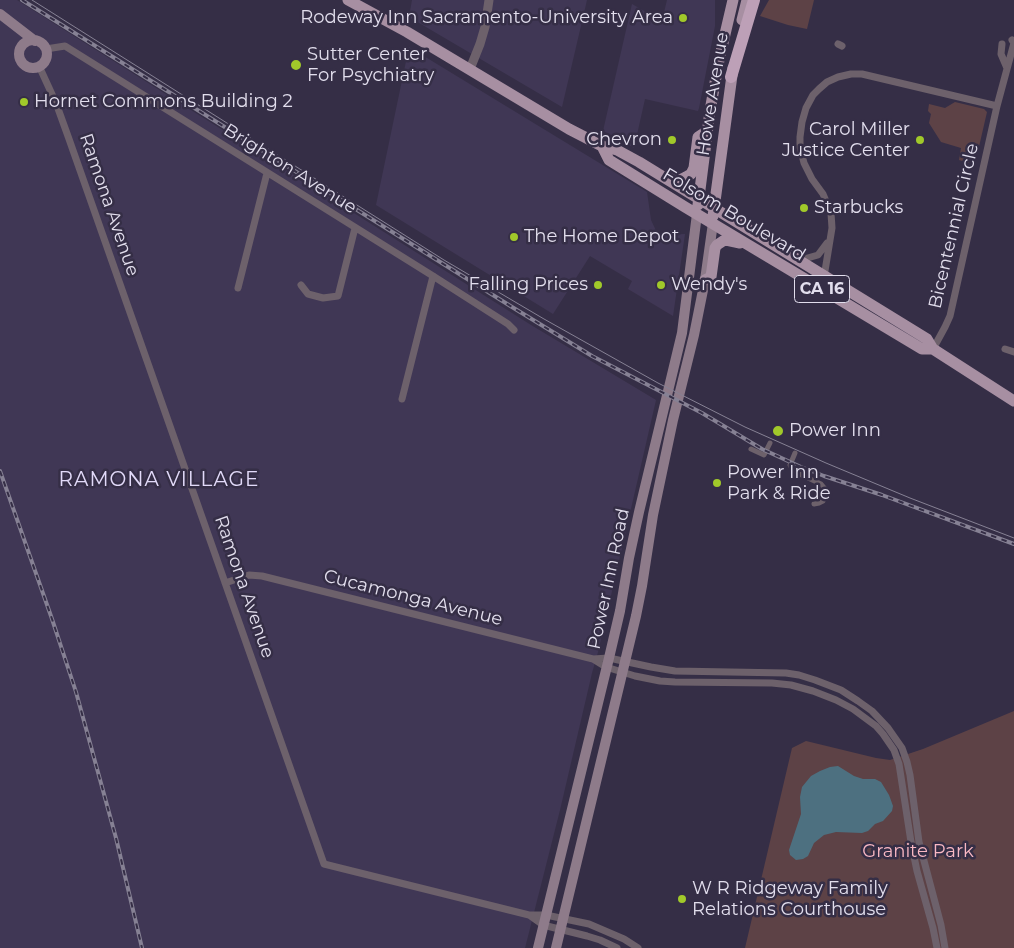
<!DOCTYPE html>
<style>
body{margin:0}
canvas{display:block;background:#352e46}
</style>
<canvas width="1014" height="948"></canvas>
<script>
const c = document.querySelector('canvas').getContext('2d');
c.lineJoin = 'round';
function paint(path, color) { c.fillStyle = color; c.fill(path, 'evenodd'); }
const poly = rows => new Path2D(rows.map(r => 'M' + r).join(''));
function stroke(path, color, width, dash) { c.strokeStyle = color; c.lineWidth = width; c.lineCap = dash ? 'butt' : 'round'; c.setLineDash(dash || []); c.stroke(path); }
function label(font, color, halo, rows, align = 'center') {
  c.font = font + ' Montserrat,sans-serif'; c.lineWidth = 5; c.setLineDash([]); c.textBaseline = 'middle'; c.strokeStyle = halo; c.fillStyle = color; for (const [text, x, y, turn = 0] of rows) {
    c.save(); c.translate(x, y); c.rotate((+turn || 0) * Math.PI / 180); c.textAlign = isNaN(turn) ? turn : align; if (halo) c.strokeText(text, 0, 0); c.fillText(text, 0, 0); c.restore();
  }
}
const built = poly([
 [0,0,17,0,531,325,656,400,598,652,592,673,560,810,525,948,0,948],
 [412,0,587,0,562,107,409,17],
 [667,0,715,0,715,26,699,108,698,111,645,99,634,148,603,131,632,4,662,21],
 [409,47,647,192,651,220,658,235,685,234,673,316,628,289,632,281,590,256,553,314,376,205]
]);
const green = poly([
 [769,0,814,0,807,29,788,25,760,16],
 [955,102,984,109,987,112,978,151,970,152,969,163,959,160,961,148,941,142,929,123,931,114,928,111,929,104,945,108],
 [1014,711,1014,948,745,948,792,748,806,741,876,758,890,760,923,749]
]);
const water = poly([
 [838,766,854,776,863,779,875,779,881,782,889,795,893,806,892,811,883,821,875,824,868,831,862,833,836,832,824,835,814,843,808,856,803,859,796,860,790,855,789,850,801,814,800,797,802,787,811,776,820,771,830,767]
]);
const pedestrian = poly([
 [751,449,764,455,770,443],
 [795,453,790,465,793,471,821,484,826,490,825,496,823,501,819,503,814,504]
]);
const minor = poly([
 [838,44,842,46],
 [1002,44,1001,54,1007,68],
 [46,49,65,46,433,276,508,324,514,330],
 [39,66,56,103,69,139,324,864,529,915,546,915,589,924,624,939,638,948],
 [797,259,804,259,818,255,827,243],
 [824,277,832,228,831,213,823,194,812,179,804,163,800,147,800,137,802,122,806,108,813,95,819,89,827,82,838,77,851,74,862,74,997,106],
 [301,285,308,294,323,298,338,296,355,228],
 [238,288,267,173],
 [933,349,945,327,950,316,997,106,1014,43,1012,40],
 [1005,349,1014,352],
 [402,399,433,276],
 [225,583,249,575,262,576,593,659,609,658,651,667,675,671,786,673,799,675,815,680,841,690,858,701,872,711,888,728,902,748,907,762,910,775,919,842,941,925,945,948],
 [593,659,606,667,635,676,660,681,675,682,772,683,791,685,813,691,836,700,853,709,876,726,883,734,894,750,899,764,911,842,917,871,933,928,937,948],
 [529,915,543,925,587,936,600,940,617,948]
]);
const tertiary = poly([
 [470,69,480,44,485,27,489,0]
]);
const secondary = poly([
 [0,14,35,41],
 '19 54a14 14 0 1 1 28 0a14 14 0 1 1-28 0Z',
 [538,948,609,658,620,611,629,558,639,512,682,333,697,214],
 [556,948,636,616,642,586,653,515,673,420,694,335,705,280,713,223]
]);
const primary = poly([
 [348,0,407,32,569,129,602,146,617,150,639,162,927,339,933,349,1014,401],
 [742,20,747,0],
 [602,146,609,160,685,207,922,349,933,349],
 [668,177,680,180,686,177,691,174,694,168,698,137,707,131],
 [698,205,710,111,719,60,733,0],
 [713,216,733,68],
 [705,280,711,277,715,248,717,245,723,241,726,240,740,243]
]);
const motorway = poly([
 [731,77,754,0]
]);
const tram = poly([
 [32,0,444,260,544,319,658,383,745,427,826,463,910,498,1014,538]
]);
const rail = poly([
 [22,0,512,307,592,356,702,413,762,449,801,467,824,476,882,495,1014,544],
 [0,471,52,619,76,692,116,838,142,948]
]);
const markers = [
 [683,18,5,"#a1c92a"],
 [296,65,6,"#a1c92a"],
 [24,102,5,"#a1c92a"],
 [672,140,5,"#a1c92a"],
 [920,140,5,"#a1c92a"],
 [804,208,5,"#a1c92a"],
 [514,237,5,"#a1c92a"],
 [598,285,5,"#a1c92a"],
 [661,285,5,"#a1c92a"],
 [778,431,6,"#a1c92a"],
 [717,483,5,"#a1c92a"],
 [682,899,5,"#a1c92a"]
];
const shields = [
 [822,289,55]
];
const shieldNames = [
 ["CA 16",822,289]
];
const poiNames = [
 ["Rodeway Inn Sacramento-University Area",673,18,"right"],
 ["Sutter Center",307,55],
 ["For Psychiatry",307,76],
 ["Hornet Commons Building 2",34,102],
 ["Carol Miller",910,130,"right"],
 ["Justice Center",910,151,"right"],
 ["Chevron",662,140,"right"],
 ["Starbucks",814,208],
 ["The Home Depot",524,237],
 ["Falling Prices",588,285,"right"],
 ["Wendy's",671,285],
 ["Power Inn",789,431],
 ["Power Inn",727,473],
 ["Park & Ride",727,494],
 ["W R Ridgeway Family",692,889],
 ["Relations Courthouse",692,910]
];
const streetNames = [
 ["Howe Avenue",713,94,-81],
 ["Brighton Avenue",290,169,32],
 ["Ramona Avenue",109,205,71],
 ["Folsom Boulevard",734,215,31],
 ["Bicentennial Circle",954,226,-77],
 ["Power Inn Road",609,579,-78],
 ["Ramona Avenue",244,587,71],
 ["Cucamonga Avenue",413,598,14]
];
const parkNames = [
 ["Granite Park",918,852]
];
const quarterNames = [
 ["RAMONA VILLAGE",159,480]
];
paint(built, '#403755');
paint(green, '#5d4246');
paint(water, '#4d7080');
stroke(pedestrian, '#6d616b', 5);
stroke(minor, '#6d616b', 7);
stroke(tertiary, '#6d616b', 9);
stroke(secondary, '#8e7b8a', 10);
stroke(primary, '#a78fa2', 11);
stroke(motorway, '#bda0b7', 12);
stroke(tram, '#868194', 1);
stroke(rail, '#868194', 4);
stroke(rail, '#352e46', 2, [5.5]);
for (const [x, y, r, color] of markers) { const dot = new Path2D(); dot.arc(x, y, r, 0, 2 * Math.PI); c.fillStyle = color; c.fill(dot); stroke(dot, '#352e46', 2); }
for (const [x, y, w] of shields) { const box = new Path2D(); box.roundRect(x - w / 2, y - 13.5, w, 27, 4); c.fillStyle = '#352e46'; c.fill(box); stroke(box, '#e2deed', 1); }
label('bold 16px', '#e2deed', null, shieldNames);
label('18px', '#e2deed', '#352e46', poiNames, 'left');
label('18px', '#e2deed', '#352e46', streetNames);
label('18px', '#f9b8c3', '#352e46', parkNames);
c.letterSpacing = '1px';
label('20px', '#e2daf9', '#352e46', quarterNames);
c.letterSpacing = '0px';
</script>
